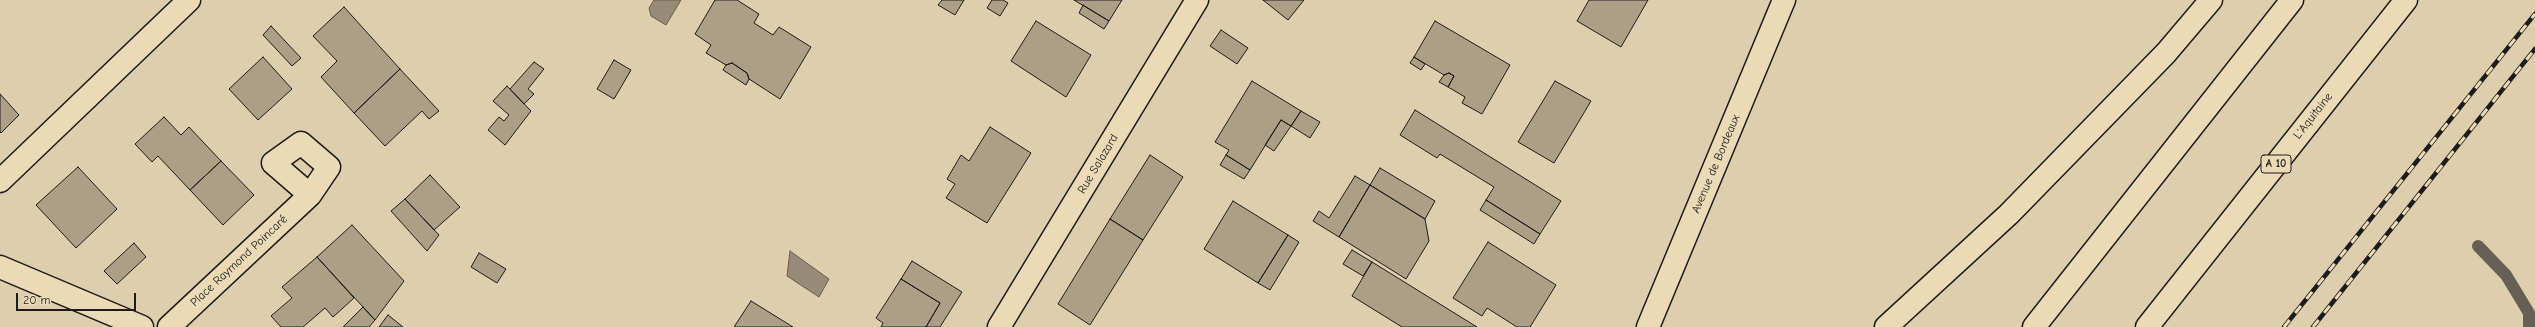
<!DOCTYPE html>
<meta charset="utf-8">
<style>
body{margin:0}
#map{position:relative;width:2535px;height:327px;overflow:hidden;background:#dfcead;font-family:"Comic Neue",sans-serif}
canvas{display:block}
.scale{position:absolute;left:16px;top:293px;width:120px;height:18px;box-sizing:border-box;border:2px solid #1c1c1c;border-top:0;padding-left:5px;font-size:12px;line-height:14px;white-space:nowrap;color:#1c1c1c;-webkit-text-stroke:3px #ecd9b6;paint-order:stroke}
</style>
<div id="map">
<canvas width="2535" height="327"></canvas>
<div class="scale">20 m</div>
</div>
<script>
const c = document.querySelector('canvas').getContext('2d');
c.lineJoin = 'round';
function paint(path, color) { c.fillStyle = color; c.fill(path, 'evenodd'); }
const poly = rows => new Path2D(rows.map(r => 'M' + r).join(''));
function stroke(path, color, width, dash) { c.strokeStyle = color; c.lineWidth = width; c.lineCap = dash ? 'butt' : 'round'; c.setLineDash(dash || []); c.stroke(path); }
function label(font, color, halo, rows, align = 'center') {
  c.font = font + ' "Comic Neue",sans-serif'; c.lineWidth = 4; c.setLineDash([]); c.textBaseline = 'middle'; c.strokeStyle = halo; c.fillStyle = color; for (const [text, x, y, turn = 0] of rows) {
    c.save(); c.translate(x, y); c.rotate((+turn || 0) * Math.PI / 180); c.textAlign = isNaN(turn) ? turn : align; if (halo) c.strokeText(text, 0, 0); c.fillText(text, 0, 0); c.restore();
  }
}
const water = poly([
 [654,0,681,0,666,25,651,16,649,8,654,0],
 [790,251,829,279,819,297,787,276,790,251]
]);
const stream = poly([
 [2478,246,2506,275,2529,313,2529,327]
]);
const building = poly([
 [715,0,737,0,759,14,754,23,773,35,779,27,811,47,780,99,749,79,747,73,732,63,726,65,706,53,711,45,695,34,715,0],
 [942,0,964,0,955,15,938,5,942,0],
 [992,0,1003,0,1008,3,1000,16,987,8,992,0],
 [1074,0,1122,0,1109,21,1074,0],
 [1263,0,1304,0,1288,20,1263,0],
 [1589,0,1648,0,1621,47,1577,21,1589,0],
 [1083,5,1109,21,1104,29,1079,13,1083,5],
 [344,7,400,69,354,113,321,77,337,61,313,36,344,7],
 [1036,21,1091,55,1066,97,1011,61,1036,21],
 [1435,21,1510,65,1482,114,1462,103,1465,97,1448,87,1454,76,1449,73,1444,75,1414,57,1435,21],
 [271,26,301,58,292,66,263,35,271,26],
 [1221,30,1248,48,1237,64,1210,46,1221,30],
 [263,57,292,89,258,120,229,89,263,57],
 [1414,57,1425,64,1421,70,1410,63,1414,57],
 [614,60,631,70,614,99,597,89,614,60],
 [534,62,544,69,528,89,534,94,524,104,510,89,534,62],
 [732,63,747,73,749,79,746,85,723,70,726,65,732,63],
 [400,69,439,111,429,119,422,111,385,146,354,113,400,69],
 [1449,73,1454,76,1448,87,1439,82,1444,75,1449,73],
 [1252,81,1301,111,1291,126,1281,120,1250,170,1226,155,1229,150,1215,142,1252,81],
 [1555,81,1591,101,1554,163,1518,142,1555,81],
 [507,86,531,111,505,145,488,130,499,117,504,121,509,115,493,101,507,86],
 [0,94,19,115,1,133,0,132,0,94],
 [1415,110,1561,201,1540,234,1486,200,1494,187,1440,154,1437,158,1400,135,1415,110],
 [1301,111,1320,122,1310,138,1291,126,1301,111],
 [164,117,181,135,189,127,221,161,190,190,158,156,152,162,135,144,164,117],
 [1281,120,1291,126,1274,151,1265,145,1281,120],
 [990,127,1031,153,987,223,946,198,955,184,947,179,961,155,969,161,990,127],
 [1150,155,1183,177,1143,240,1110,219,1150,155],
 [1226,155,1250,170,1244,179,1220,165,1226,155],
 [221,161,254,195,223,225,190,190,221,161],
 [78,167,117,209,76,248,36,205,78,167],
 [1380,168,1435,201,1425,219,1370,185,1380,168],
 [430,175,460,207,434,230,405,199,430,175],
 [1355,176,1370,185,1339,237,1313,221,1319,211,1329,218,1355,176],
 [1370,185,1425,219,1429,241,1406,279,1339,237,1370,185],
 [405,199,439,235,427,251,391,211,405,199],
 [1486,200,1540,234,1534,244,1480,210,1486,200],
 [1233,201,1288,235,1258,283,1204,249,1233,201],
 [1110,219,1143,240,1090,325,1058,304,1110,219],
 [352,225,404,281,375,320,317,257,352,225],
 [1288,235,1299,242,1270,290,1258,283,1288,235],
 [1488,242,1556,285,1530,327,1517,327,1487,308,1482,316,1453,298,1488,242],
 [134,243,146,257,117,284,104,271,134,243],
 [1352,250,1372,262,1363,276,1343,264,1352,250],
 [479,253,506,269,497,283,471,267,479,253],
 [317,257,354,298,333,317,325,308,303,327,281,327,271,316,292,298,282,287,317,257],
 [912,261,962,292,940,327,926,327,940,303,901,279,912,261],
 [1372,262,1477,327,1402,327,1352,296,1372,262],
 [901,279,940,303,926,327,881,327,883,323,876,318,901,279],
 [751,301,793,327,734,327,751,301],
 [363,307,375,320,369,327,343,327,363,307],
 [388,315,403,327,379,327,388,315]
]);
const street = poly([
 [0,181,189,0],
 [0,267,142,327],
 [169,327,310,195,329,167,301,143,273,163,310,195],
 [999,327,1197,0]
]);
const secondary = poly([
 [1648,327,1784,0]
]);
const highway = poly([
 [1886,327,2009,214,2166,53,2211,0],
 [2034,327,2292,0],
 [2147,327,2406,0]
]);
const rail = poly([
 [2284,327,2535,14],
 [2313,327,2535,49]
]);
const shields = [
 [2276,164,30]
];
const shieldNames = [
 ["A 10",2276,164]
];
const streetNames = [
 ["L'Aquitaine",2313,116,-52],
 ["Rue Salazard",1098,164,-59],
 ["Avenue de Bordeaux",1716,164,-67],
 ["Place Raymond Poincaré",239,261,-43]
];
paint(water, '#978b77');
stroke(water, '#665f53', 1);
stroke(stream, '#665f53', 12);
paint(building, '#ac9f86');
stroke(building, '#1c1c1c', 1);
stroke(street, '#1c1c1c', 25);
stroke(secondary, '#1c1c1c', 25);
stroke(highway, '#1c1c1c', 25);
stroke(street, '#ecd9b6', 22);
stroke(secondary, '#ecd9b6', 22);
stroke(highway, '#ecd9b6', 22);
stroke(rail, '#1c1c1c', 4.5);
stroke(rail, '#ecd9b6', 3, [9]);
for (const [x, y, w] of shields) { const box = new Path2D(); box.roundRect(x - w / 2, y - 9, w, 18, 3); c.fillStyle = '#ecd9b6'; c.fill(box); stroke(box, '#1c1c1c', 1); }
label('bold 11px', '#1c1c1c', null, shieldNames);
label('12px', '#1c1c1c', '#ecd9b6', streetNames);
</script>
